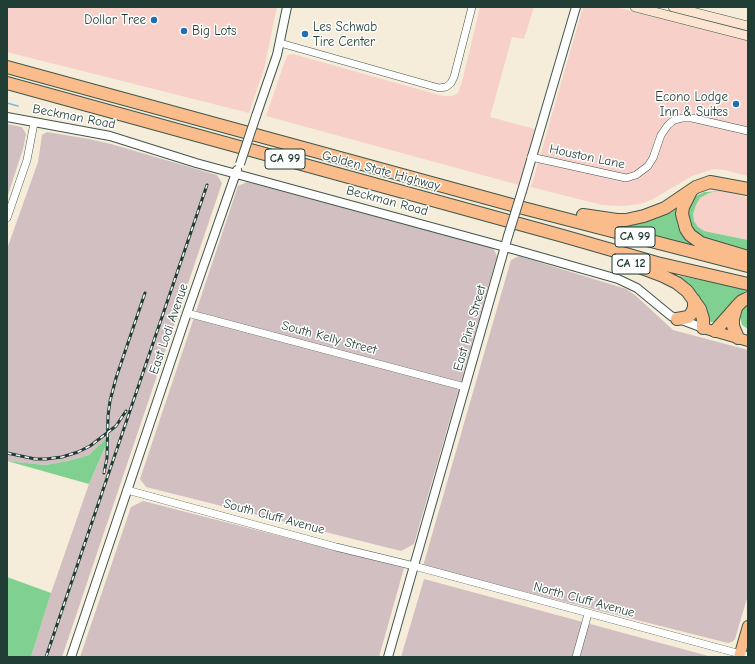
<!DOCTYPE html>
<style>
body{margin:0}
#map{position:relative;width:755px;height:664px;overflow:hidden;background:#f5ecd9;font-family:"Comic Neue",sans-serif}
canvas{display:block}
.frame{position:absolute;inset:0;border:8px solid #1f3d34;pointer-events:none}
</style>
<div id="map">
<canvas width="755" height="664"></canvas>
<div class="frame"></div>
</div>
<script>
const c = document.querySelector('canvas').getContext('2d');
c.lineJoin = 'round';
function paint(path, color) { c.fillStyle = color; c.fill(path, 'evenodd'); }
const poly = rows => new Path2D(rows.map(r => 'M' + r).join(''));
function stroke(path, color, width, dash) { c.strokeStyle = color; c.lineWidth = width; c.lineCap = dash ? 'butt' : 'round'; c.setLineDash(dash || []); c.stroke(path); }
function label(font, color, halo, rows, align = 'center') {
  c.font = font + ' "Comic Neue",sans-serif'; c.lineWidth = 3; c.setLineDash([]); c.textBaseline = 'middle'; c.strokeStyle = halo; c.fillStyle = color; for (const [text, x, y, turn = 0] of rows) {
    c.save(); c.translate(x, y); c.rotate((+turn || 0) * Math.PI / 180); c.textAlign = isNaN(turn) ? turn : align; if (halo) c.strokeText(text, 0, 0); c.fillText(text, 0, 0); c.restore();
  }
}
const built = poly([
 [7,7,277,7,264,69,249,113,7,52],
 [480,7,534,7,524,39,512,37,490,117,535,129,519,185,266,116,286,58,288,55,293,54,443,96,452,96,458,93,462,82],
 [583,7,615,7,748,40,748,176,724,170,713,169,692,176,653,199,640,204,623,206,602,205,531,187],
 [719,191,748,197,748,240,704,231,698,227,694,221,693,214,696,205,700,198,709,193]
]);
const industrial = poly([
 [7,124,22,127,26,134,23,149,7,198],
 [47,132,89,139,111,144,217,175,222,183,62,657,31,657,51,593,89,484,111,435,89,455,68,461,45,465,7,461,7,249,38,162,42,135],
 [247,182,493,248,497,256,414,544,401,551,146,487,140,479,238,186],
 [519,256,626,289,635,295,673,330,748,350,748,595,735,639,732,642,728,643,423,566,511,260],
 [143,501,404,568,379,657,80,657,131,507],
 [424,579,712,657,401,657]
]);
const green = poly([
 [719,191,709,193,700,198,696,205,693,214,694,221,698,227,704,231,748,240,748,251,707,240,697,235,690,227,688,217,688,209,691,203,696,196,704,192],
 [673,208,678,212,709,250,622,226,623,223],
 [680,276,748,289,738,296,719,319,714,322,710,322,680,280],
 [748,303,748,329,742,325,740,317,741,311],
 [111,434,89,484,7,461,45,465,68,461,89,455],
 [7,577,51,593,31,657,7,657]
]);
const stream = poly([
 [7,103,18,106]
]);
const minor = poly([
 [280,43,439,88,446,87,451,83,454,77,472,7],
 [531,157,626,178,636,175,648,166,653,158,661,135,668,125,674,120,682,118,692,118,748,131],
 [7,218,27,160,34,123],
 [187,313,465,387],
 [127,490,336,547,414,566,748,656],
 [576,657,588,614]
]);
const tertiary = poly([
 [256,116,277,55,287,7],
 [7,117,110,136,196,163,505,247,618,279,637,288,671,316,703,328],
 [522,191,576,7],
 [71,657,187,313,237,170],
 [388,657,508,236]
]);
const secondary = poly([
 [635,7,748,36],
 [673,7,748,26]
]);
const primary = poly([
 [703,328,748,341],
 [739,657,748,626]
]);
const motorway = poly([
 [7,67,523,208,748,266],
 [7,83,563,236,657,263,748,284],
 [691,191,683,207,682,214,686,229,690,235,701,243,748,257],
 [583,215,617,220,626,220,644,216,665,208,696,187,710,182,748,189],
 [623,261,663,276,677,283,687,291,700,309,703,319,703,328],
 [736,308,733,319,733,326,738,338],
 [677,319,688,317,691,314,694,308,694,300],
 [715,331,738,305,742,301,748,298]
]);
const rail = poly([
 [7,453,35,459,46,459,62,457,78,452,90,446,107,433,116,426,126,411],
 [104,473,107,458,108,416,110,401,116,378,145,293],
 [46,657,207,185]
]);
const tertiaryBridge = poly([
 [240,164,256,116],
 [508,236,522,191]
]);
const markers = [
 [154,20,4,"#1f6fb2"],
 [184,31,4,"#1f6fb2"],
 [305,34,4,"#1f6fb2"],
 [736,104,4,"#1f6fb2"]
];
const shields = [
 [285,159,40],
 [635,237,40],
 [631,264,38]
];
const shieldNames = [
 ["CA 99",285,159],
 ["CA 99",635,237],
 ["CA 12",631,264]
];
const poiNames = [
 ["Dollar Tree",146,20],
 ["Les Schwab",313,27,"left"],
 ["Tire Center",313,42,"left"],
 ["Big Lots",192,31,"left"],
 ["Econo Lodge",728,97],
 ["Inn & Suites",728,112]
];
const streetNames = [
 ["Beckman Road",74,117,11],
 ["Houston Lane",587,157,12],
 ["Golden State Highway",381,171,15],
 ["Beckman Road",387,201,15],
 ["East Pine Street",470,328,-74],
 ["East Lodi Avenue",169,329,-71],
 ["South Kelly Street",329,338,15],
 ["South Cluff Avenue",274,517,15],
 ["North Cluff Avenue",584,600,15]
];
paint(built, '#f7d1c9');
paint(industrial, '#d2bfc1');
paint(green, '#80d191');
stroke(stream, '#75b8ea', 1.5);
stroke(minor, '#3f574d', 8);
stroke(tertiary, '#3f574d', 10);
stroke(secondary, '#3f574d', 10);
stroke(primary, '#3f574d', 12);
stroke(motorway, '#3f574d', 14);
stroke(minor, '#fff', 7);
stroke(tertiary, '#fff', 8);
stroke(secondary, '#fde4d1', 9);
stroke(primary, '#fabc8b', 10);
stroke(motorway, '#fabc8b', 12);
stroke(rail, '#1f3d34', 3);
stroke(rail, '#fff', 1.5, [4.5]);
stroke(tertiaryBridge, '#3f574d', 10, []);
stroke(tertiaryBridge, '#fff', 8);
for (const [x, y, r, color] of markers) { const dot = new Path2D(); dot.arc(x, y, r, 0, 2 * Math.PI); c.fillStyle = color; c.fill(dot); stroke(dot, '#fff', 1.5); }
for (const [x, y, w] of shields) { const box = new Path2D(); box.roundRect(x - w / 2, y - 10, w, 20, 3); c.fillStyle = '#fff'; c.fill(box); stroke(box, '#1f3d34', 1); }
label('bold 12px', '#1f3d34', null, shieldNames);
label('13px', '#1f3d34', '#fff', poiNames, 'right');
label('13px', '#1f3d34', '#fff', streetNames);
</script>
